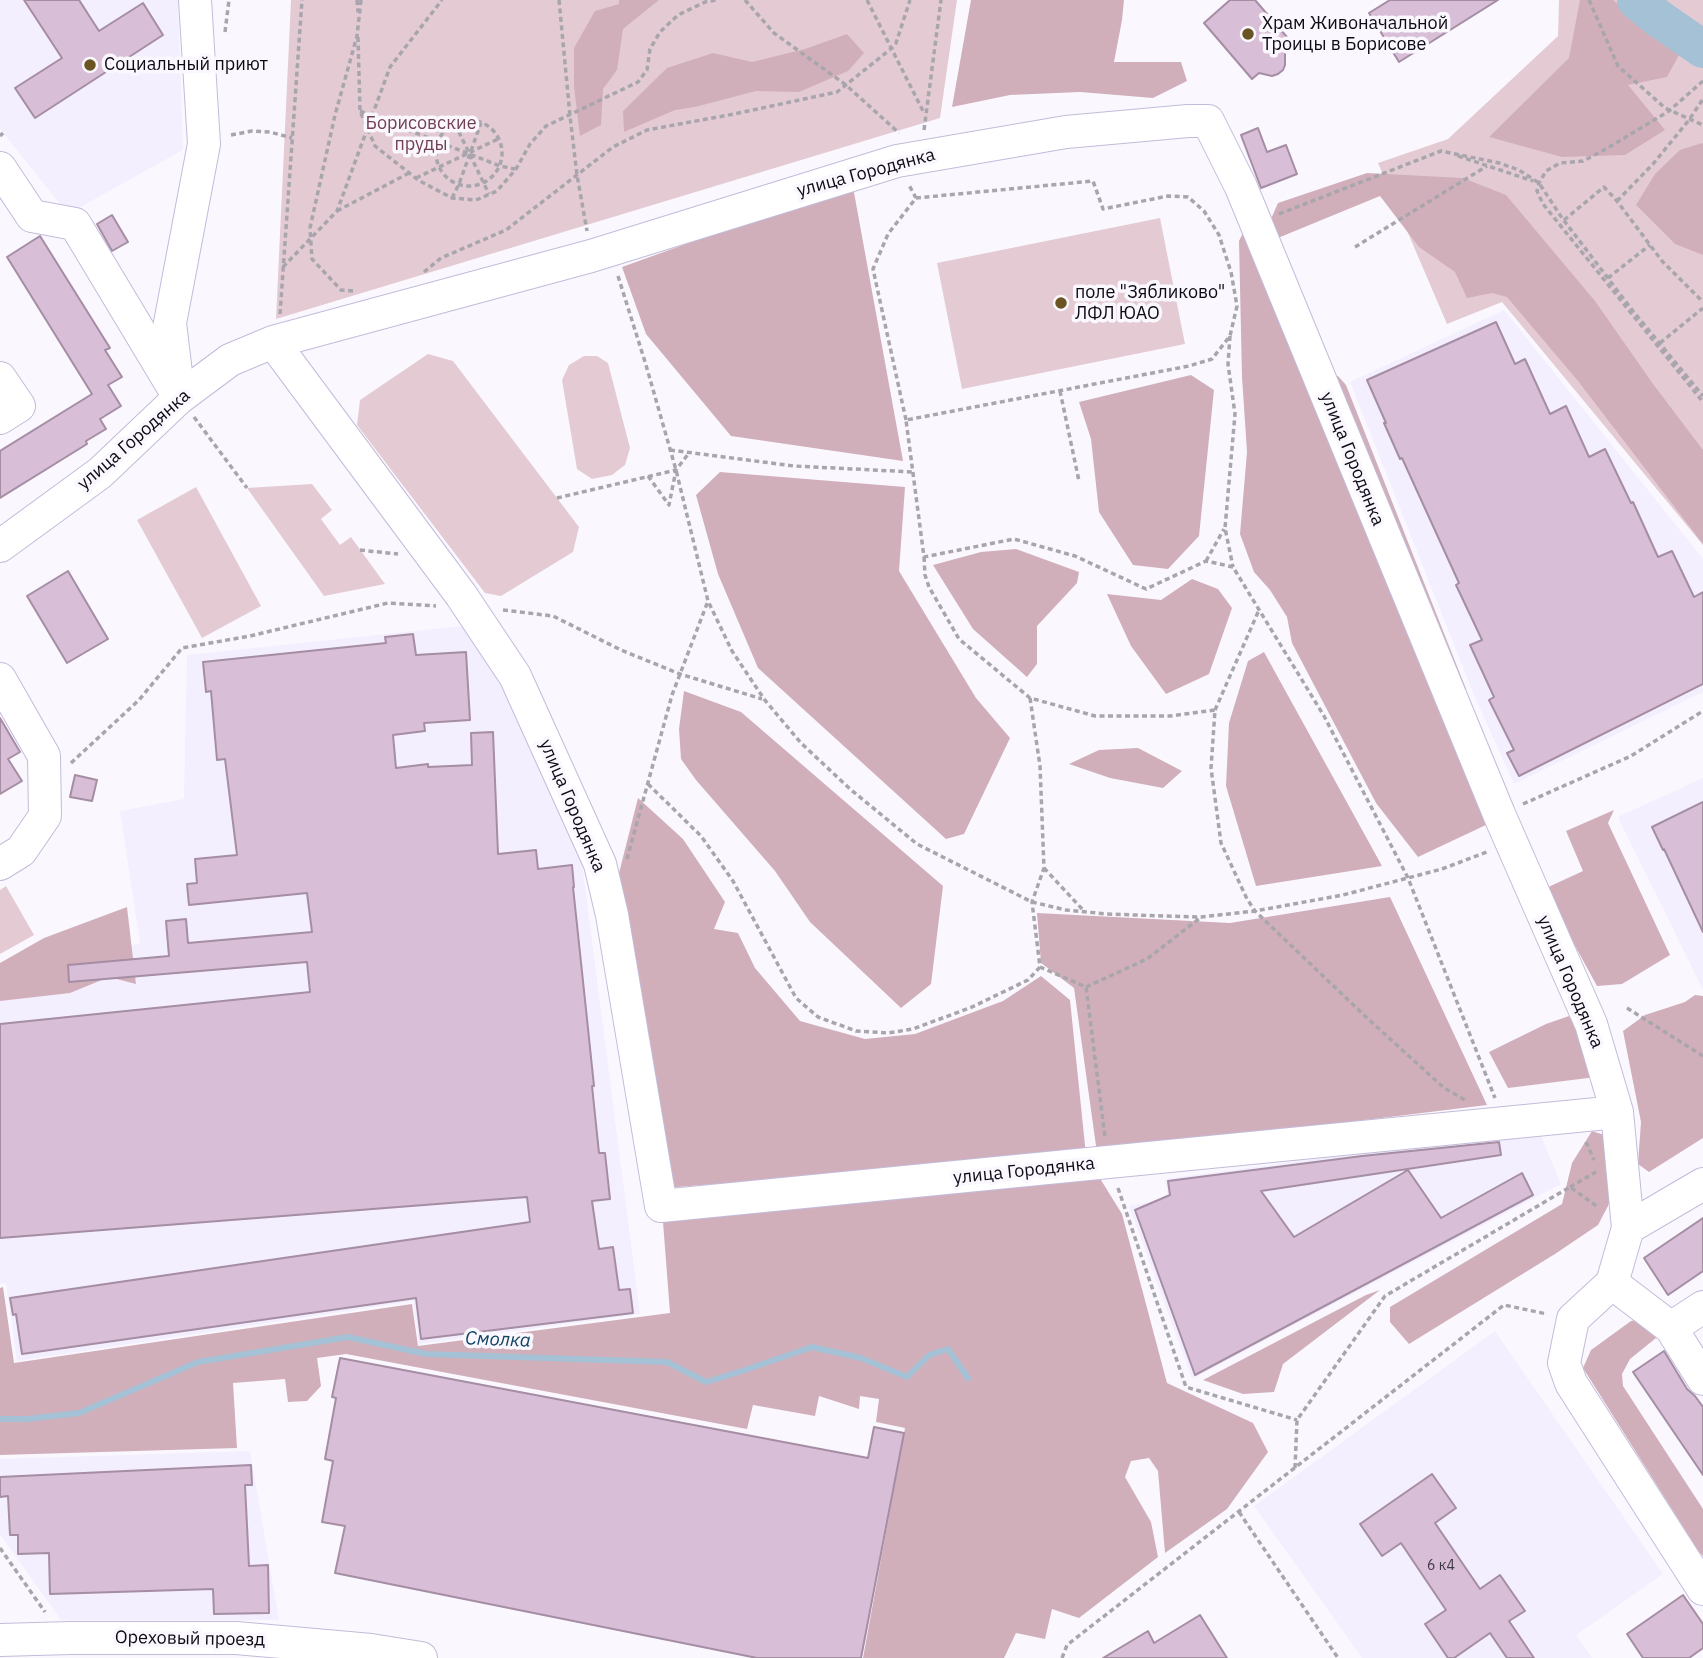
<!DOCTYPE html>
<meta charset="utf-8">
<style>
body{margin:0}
canvas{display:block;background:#faf8fe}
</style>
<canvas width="1703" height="1658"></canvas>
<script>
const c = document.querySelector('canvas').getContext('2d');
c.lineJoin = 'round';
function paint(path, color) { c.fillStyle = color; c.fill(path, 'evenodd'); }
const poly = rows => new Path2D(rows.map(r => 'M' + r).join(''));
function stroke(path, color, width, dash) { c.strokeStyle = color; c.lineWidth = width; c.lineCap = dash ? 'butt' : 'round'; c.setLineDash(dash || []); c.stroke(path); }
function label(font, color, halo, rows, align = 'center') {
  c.font = font + ' "IBM Plex Sans",sans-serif'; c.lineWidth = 7; c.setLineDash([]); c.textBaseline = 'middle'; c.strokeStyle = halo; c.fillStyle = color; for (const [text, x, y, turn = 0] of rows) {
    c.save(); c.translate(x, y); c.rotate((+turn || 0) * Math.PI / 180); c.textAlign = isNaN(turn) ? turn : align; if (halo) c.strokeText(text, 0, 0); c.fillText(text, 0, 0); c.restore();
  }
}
const built = poly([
 [0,0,178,0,183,150,68,214,0,129],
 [1504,310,1703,559,1703,692,1514,784,1474,695,1350,382],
 [462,626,504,684,550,782,582,863,640,1314,419,1344,413,1301,17,1361,6,1283,0,1284,0,978,140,943,120,811,184,799,187,655],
 [1703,778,1703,990,1618,817],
 [1538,1129,1561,1184,1192,1379,1129,1206,1168,1199,1165,1179],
 [1495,1331,1663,1574,1576,1635,1592,1658,1362,1658,1254,1506],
 [250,1451,279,1620,61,1620,0,1534,0,1459]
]);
const green = poly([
 [291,0,957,0,940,118,276,319],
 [1559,0,1703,0,1703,545,1502,302,1447,324,1378,163,1448,139,1558,36],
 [1160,218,1185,344,962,389,937,263],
 [428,354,453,361,579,527,573,552,501,596,485,593,357,425,360,400],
 [584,356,597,356,608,363,630,448,625,465,612,475,592,479,577,469,562,380,569,365],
 [312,484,332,510,321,519,340,545,351,537,385,584,324,596,247,488],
 [196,487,261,606,202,638,137,520],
 [6,886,34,935,0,954,0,890]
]);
const forest = poly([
 [619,0,659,0,623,29,617,70,603,89,601,125,580,136,574,87,574,48,595,11,619,4],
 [971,0,1124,0,1122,20,1114,62,1181,62,1187,81,1153,98,1080,92,1010,95,952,107],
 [1580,0,1613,0,1679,55,1667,77,1628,85,1665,130,1625,155,1562,157,1489,137,1569,58],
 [847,34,864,53,848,71,799,92,756,91,695,107,675,110,624,132,623,111,667,68,713,53,752,62,805,49],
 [1702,143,1703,144,1703,255,1675,244,1636,205,1655,174,1680,150],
 [1367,173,1463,178,1506,195,1595,301,1653,384,1703,450,1703,544,1578,381,1507,297,1492,293,1467,298,1455,272,1419,247,1380,196,1273,240,1267,228,1278,203],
 [853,187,903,461,731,436,646,334,622,267,764,216],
 [1245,229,1488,824,1418,857,1376,803,1292,643,1287,617,1270,590,1254,572,1240,534,1247,452,1242,377,1239,241],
 [1191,375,1214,390,1199,536,1168,569,1133,565,1099,512,1091,439,1079,402],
 [1338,376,1346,385,1466,689,1458,692,1329,377],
 [720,472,905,487,899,571,976,698,1010,738,964,834,946,839,758,668,718,574,696,495],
 [1016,549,1079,572,1077,583,1037,626,1037,664,1027,677,973,629,933,565,981,552],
 [1192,579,1218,589,1232,608,1209,674,1166,694,1131,646,1107,594,1161,600],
 [1264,652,1382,866,1256,886,1226,786,1229,723,1248,661],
 [684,691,741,712,943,886,931,984,901,1008,810,922,775,871,696,780,681,759,679,729],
 [1138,748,1182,771,1163,788,1110,778,1069,764,1099,750],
 [638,798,683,839,725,902,714,929,738,933,755,968,800,1021,865,1039,915,1034,1003,1001,1041,976,1070,1000,1086,1155,664,1188,618,877],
 [1614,810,1608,823,1670,955,1622,984,1597,986,1544,889,1583,871,1566,831],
 [1390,897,1487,1105,1097,1153,1074,988,1041,963,1037,913,1230,923],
 [127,907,136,984,109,977,70,993,0,1001,0,963,44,938],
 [1695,995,1703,996,1703,1138,1649,1172,1638,1164,1641,1122,1623,1031,1645,1015,1685,1002],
 [1569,1016,1586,1047,1596,1077,1508,1088,1489,1052,1546,1024],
 [1592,1131,1610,1137,1617,1180,1608,1206,1598,1225,1555,1254,1409,1344,1390,1322,1390,1307,1562,1204,1572,1163],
 [1096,1172,1122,1214,1167,1383,1253,1423,1268,1452,1227,1509,1165,1553,1158,1471,1149,1458,1131,1461,1125,1477,1151,1522,1158,1557,1079,1618,1052,1609,1045,1639,1016,1633,1004,1658,863,1658,905,1428,876,1422,879,1399,860,1396,859,1409,819,1396,815,1416,753,1405,747,1429,346,1354,317,1358,321,1386,307,1401,288,1402,285,1379,233,1383,237,1448,0,1455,0,1288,3,1287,14,1363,412,1304,418,1346,670,1313,663,1222],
 [1380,1290,1283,1364,1274,1392,1243,1394,1203,1380,1366,1295],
 [1644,1318,1652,1325,1656,1338,1630,1359,1622,1374,1623,1386,1703,1509,1703,1556,1699,1552,1583,1368,1591,1350,1631,1321]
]);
const stream = poly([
 [0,1419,27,1419,79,1413,198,1362,348,1337,426,1354,667,1362,706,1382,742,1371,812,1347,861,1358,907,1377,929,1355,948,1349,968,1378]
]);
const river = poly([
 [1636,0,1658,18,1703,49]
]);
const building = poly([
 [24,0,79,0,99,31,143,3,163,35,35,118,15,88,62,58,24,0],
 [1230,0,1255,0,1293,44,1285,51,1285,65,1283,70,1278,74,1272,76,1259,73,1252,79,1204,23,1230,0],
 [1390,0,1498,0,1399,62,1369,13,1390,0],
 [1258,128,1267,152,1286,145,1297,174,1261,188,1241,135,1258,128],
 [112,215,128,242,112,251,97,224,112,215],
 [40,236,110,348,105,350,122,377,108,385,121,406,100,419,106,429,86,441,87,444,0,498,0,451,92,394,7,257,40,236],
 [1496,322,1515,364,1525,359,1550,414,1566,406,1589,457,1605,449,1631,503,1633,502,1658,557,1672,551,1694,597,1703,592,1703,684,1519,776,1507,753,1514,750,1489,700,1494,697,1470,645,1482,640,1456,585,1459,583,1402,458,1400,459,1384,423,1386,423,1367,380,1496,322],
 [68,571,108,639,67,663,27,596,68,571],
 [413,634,416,655,466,652,470,720,424,723,425,731,393,735,396,768,428,764,428,767,472,765,471,733,493,732,498,854,536,850,538,869,572,865,574,887,573,887,587,1019,594,1086,592,1086,599,1153,605,1153,610,1199,592,1201,599,1249,613,1247,619,1290,630,1289,633,1313,421,1339,416,1298,22,1354,16,1314,13,1315,10,1298,530,1222,527,1197,0,1238,0,1024,310,992,307,962,69,982,68,965,169,956,166,921,186,919,188,943,312,932,307,893,189,905,187,884,197,883,195,859,237,855,225,759,217,760,211,691,206,692,203,662,386,643,385,637,413,634],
 [0,718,20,752,8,759,22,781,0,794,0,718],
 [75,775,97,780,92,801,70,797,75,775],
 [1703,802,1703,932,1664,849,1663,850,1652,827,1703,802],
 [1499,1142,1501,1155,1261,1191,1294,1237,1408,1170,1441,1218,1522,1173,1533,1195,1195,1375,1135,1210,1170,1195,1168,1181,1362,1156,1499,1142],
 [1703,1218,1703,1271,1668,1295,1644,1258,1703,1218],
 [1664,1351,1687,1389,1695,1396,1703,1407,1703,1475,1633,1372,1664,1351],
 [340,1358,868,1458,874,1427,904,1433,861,1658,757,1658,335,1573,345,1526,322,1522,333,1461,325,1459,336,1398,332,1397,340,1358],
 [251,1465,252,1485,245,1485,249,1566,268,1565,269,1613,214,1614,213,1589,50,1594,49,1553,18,1554,18,1535,10,1535,8,1496,0,1497,0,1477,251,1465],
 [1432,1474,1456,1508,1435,1523,1480,1589,1500,1575,1525,1611,1509,1621,1534,1658,1507,1658,1490,1633,1454,1658,1448,1658,1425,1624,1446,1610,1401,1543,1382,1556,1360,1524,1432,1474],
 [1683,1595,1703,1624,1703,1648,1689,1658,1643,1658,1627,1634,1683,1595],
 [1200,1615,1227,1658,1103,1658,1148,1631,1154,1643,1200,1615]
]);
const path = poly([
 [357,0,358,12],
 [559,0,570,116,577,175,587,231],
 [745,0,774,33,846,85,899,133],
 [867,0,924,113],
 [1589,0,1618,66,1665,108,1703,125],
 [225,32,229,0],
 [358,37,360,111,375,146,418,180,452,198,476,200,497,191,516,169,530,144,546,126,638,82,647,70,650,49,660,32,678,15,705,2,716,0],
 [1703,81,1669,111,1606,149,1583,161,1560,163,1546,171,1539,183,1537,191,1543,204,1703,402],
 [360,111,500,166,515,169],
 '436 153a33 33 0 1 1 66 0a33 33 0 1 1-66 0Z',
 [455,124,489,194],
 [924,130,941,0],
 [231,135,252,131,270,132,292,138],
 [0,136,3,133],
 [1458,156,1533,181],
 [416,178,498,139],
 [452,198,459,184,481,123],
 [916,198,1093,181,1103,209,1168,196,1188,197,1204,211,1219,235,1231,272,1237,306,1230,336,1212,359,1189,366,906,420,924,557,1014,539,1075,556,1146,589,1206,561,1233,567,1324,716,1408,878,1495,1098],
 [1617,201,1653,164,1689,120,1703,99],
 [337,211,409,173],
 [1279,214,1441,151,1499,163,1519,170,1539,183,1562,218,1633,311,1703,396],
 [1564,220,1604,187,1617,201,1662,261,1703,302],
 [1355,247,1487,166],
 [283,267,337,211,390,67,442,0],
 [424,272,441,258,506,230,613,147,647,130,734,114,837,92,892,48,896,43,910,0],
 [618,276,646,365,676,470,708,601,732,651,764,699,801,743,850,789,917,844,1032,902,1066,910,1107,914,1164,916,1201,917,1255,911,1343,895,1442,869,1487,852],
 [1608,278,1650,245],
 [353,291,341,290,312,259,310,228,335,115,357,36,361,0],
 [280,314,302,0],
 [1230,336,1228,364,1235,414,1225,528,1233,567],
 [1660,343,1703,308],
 [1060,391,1079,481],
 [194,417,247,488],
 [906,420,873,269,888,234,916,198,909,185],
 [670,450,794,466,913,472],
 [648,476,669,505,676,470,689,453],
 [557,498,676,470],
 [360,550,398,554],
 [924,557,925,575,929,587,959,639,1030,698,1095,716,1170,716,1215,710,1211,768,1221,843,1247,899,1255,911,1366,1017,1444,1088,1465,1100],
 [1206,561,1224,529],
 [503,610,553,616,621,650,680,674,762,699],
 [1030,698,1040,766,1044,868,1032,902,1040,967,1086,987,1105,1137],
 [1215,710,1259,610],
 [71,763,139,700,182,648,250,636,388,603,436,606],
 [648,784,701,836,733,881,796,998,818,1017,856,1031,888,1033,913,1029,972,1007,1028,980,1040,967],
 [1523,804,1631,756,1703,711],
 [627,859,672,695,708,601],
 [1044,868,1083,910],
 [1086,987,1147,959,1200,918],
 [1627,1008,1703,1056],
 [1586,1142,1594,1160],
 [1570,1187,1596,1172],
 [1118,1188,1186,1387,1297,1420],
 [1295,1468,1297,1420,1385,1296,1570,1187,1598,1207],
 [1239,1512,1338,1658],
 [0,1548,45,1612],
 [1062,1658,1067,1645,1504,1305,1547,1314]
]);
const minor = poly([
 [0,168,32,216,75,224,173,387],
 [0,378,19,406,0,418],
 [179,398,170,323,204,144,195,0],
 [0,546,100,473,179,398,230,360,273,342,591,256,897,161,1066,132,1188,121,1208,121,1241,187,1499,814,1591,1024,1617,1112,661,1206,612,915,600,864,515,676,461,595,273,342],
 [0,679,44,756,45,816,21,851,0,864],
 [1617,1112,1628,1228,1703,1184],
 [1628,1228,1612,1283,1573,1319,1564,1363,1571,1383,1703,1589],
 [1612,1283,1671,1328,1703,1379],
 [1671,1328,1703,1307],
 [0,1640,71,1638,236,1638,371,1650,421,1658]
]);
const markers = [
 [1248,34,7,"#6a5423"],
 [90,65,7,"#6a5423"],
 [1061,303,7,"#6a5423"]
];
const numberNames = [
 ["6 к4",1441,1566]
];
const poiNames = [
 ["Храм Живоначальной",1262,24],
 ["Троицы в Борисове",1262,45],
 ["Социальный приют",104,65],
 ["поле \"Зябликово\"",1075,293],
 ["ЛФЛ ЮАО",1075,314]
];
const parkNames = [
 ["Борисовские",421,124],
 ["пруды",421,145]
];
const streetNames = [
 ["улица Городянка",866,173,-15],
 ["улица Городянка",134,440,-41],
 ["улица Городянка",1352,459,68],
 ["улица Городянка",572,806,67],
 ["улица Городянка",1570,982,67],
 ["улица Городянка",1024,1171,-6],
 ["Ореховый проезд",190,1639,1]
];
const waterNames = [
 ["Смолка",498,1340,2]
];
paint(built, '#f3effe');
paint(green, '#e4cbd3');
paint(forest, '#d1afba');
stroke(stream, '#a4c1d5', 6);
stroke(river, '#a4c1d5', 38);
paint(building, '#d8bed7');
stroke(building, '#a58da4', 2);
stroke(minor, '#c3bbda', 34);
stroke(path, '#a8a5ad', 3.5, [5, 3.5]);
stroke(minor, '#fff', 32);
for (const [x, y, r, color] of markers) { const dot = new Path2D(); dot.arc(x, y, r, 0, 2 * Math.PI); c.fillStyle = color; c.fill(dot); stroke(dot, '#faf8fe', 2.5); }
label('14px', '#403746', null, numberNames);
label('18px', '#0e0a15', '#faf8fe', poiNames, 'left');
label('18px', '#724154', '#faf8fe', parkNames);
label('18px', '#0e0a15', '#faf8fe', streetNames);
label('italic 19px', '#114461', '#faf8fe', waterNames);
</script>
